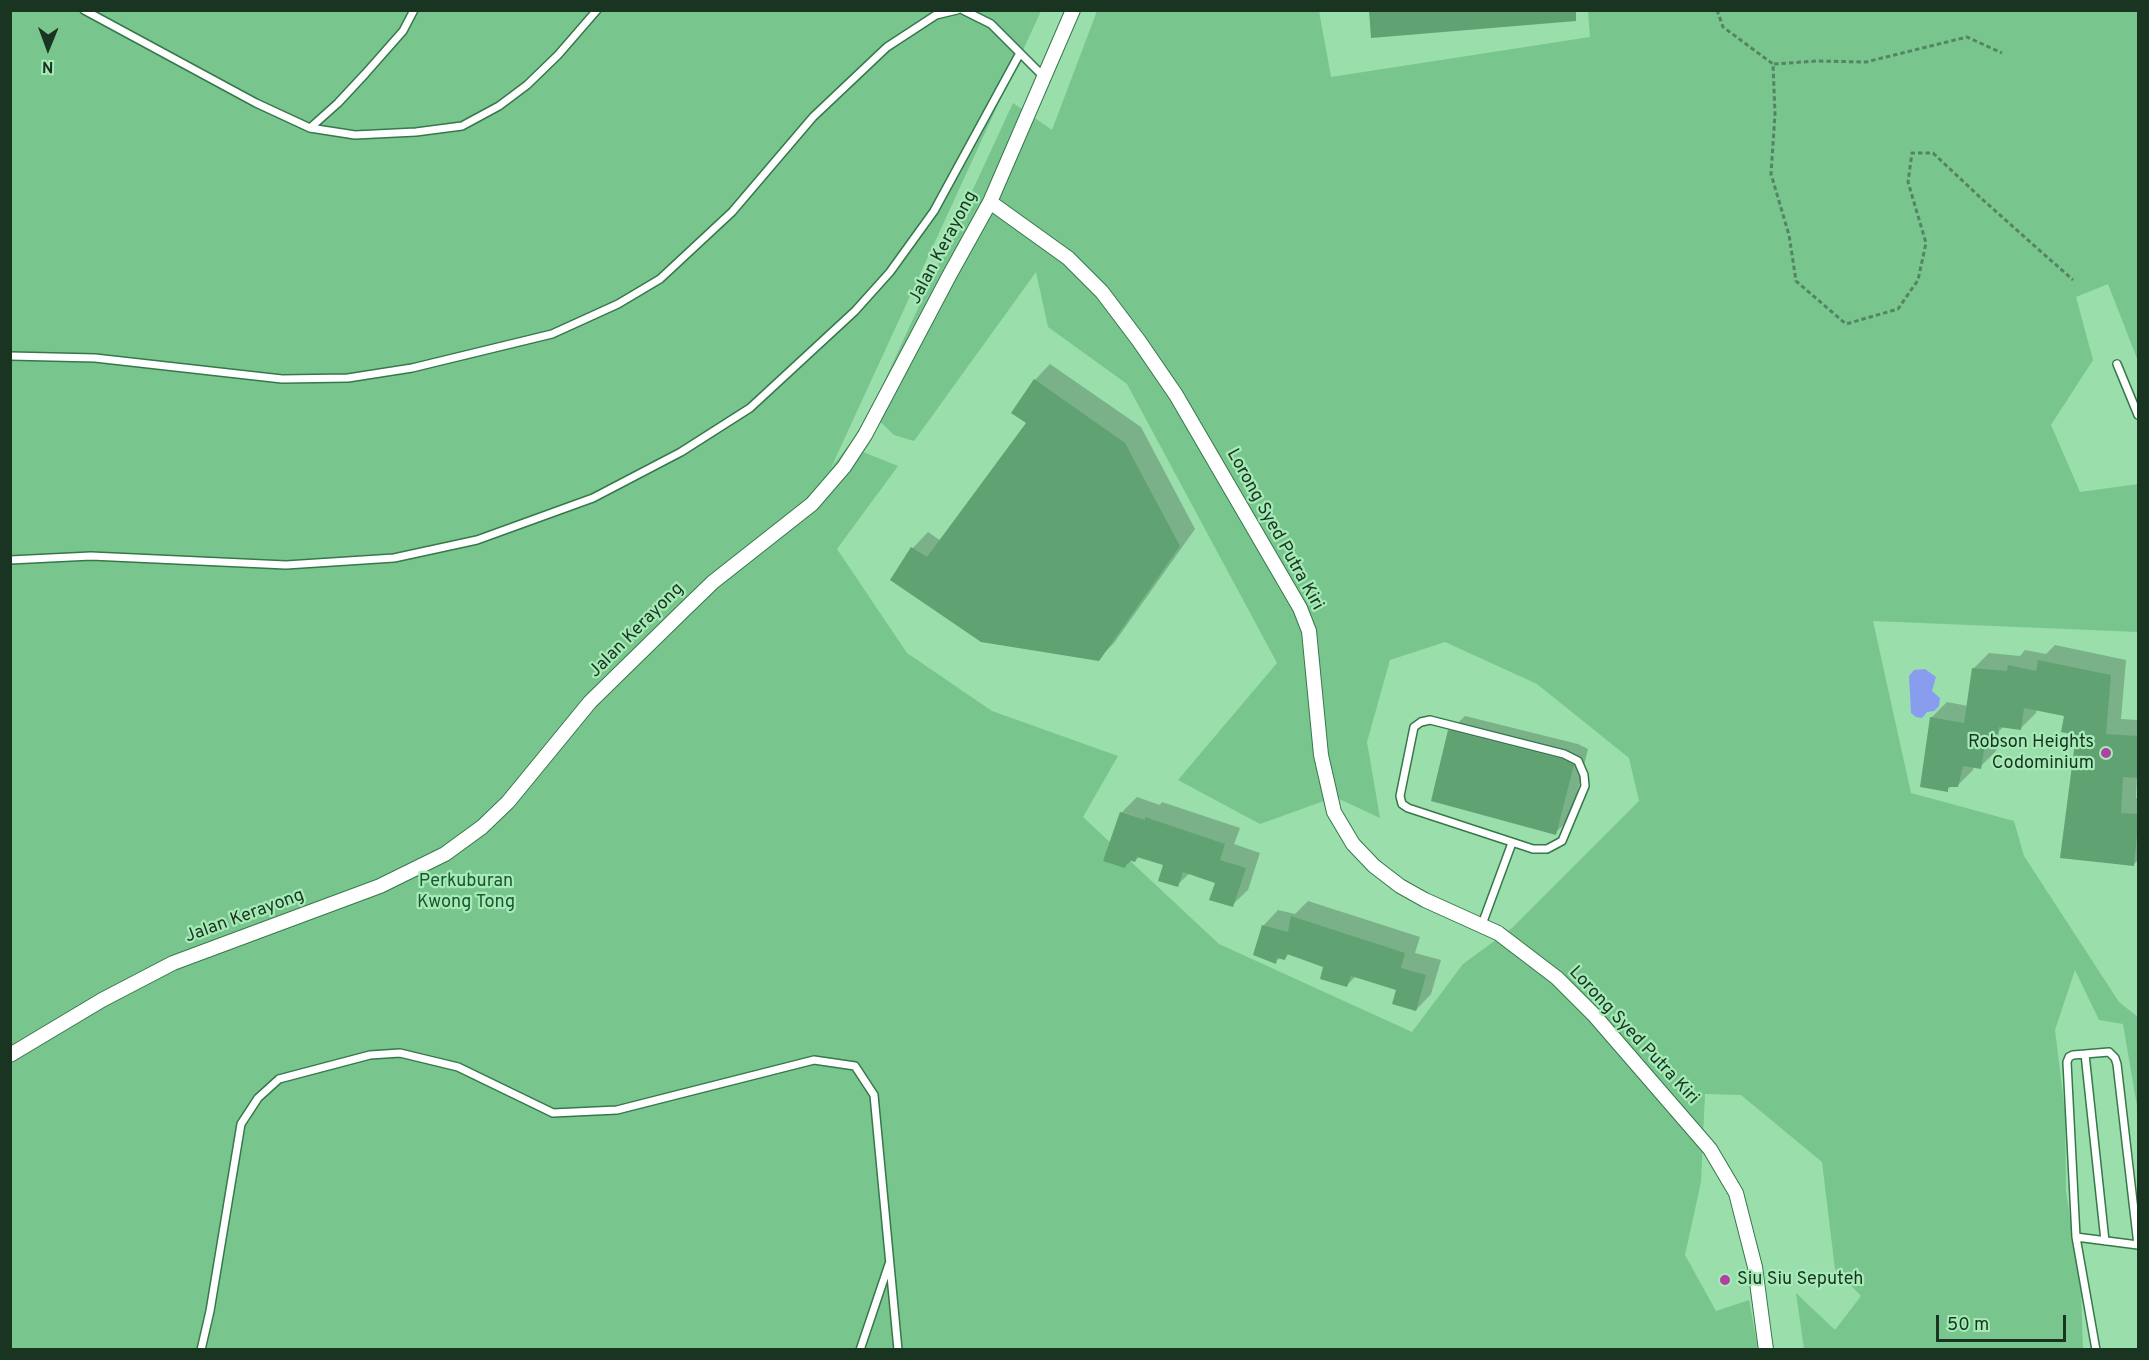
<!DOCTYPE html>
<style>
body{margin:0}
#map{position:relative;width:2149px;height:1360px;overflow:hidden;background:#99deab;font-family:Overpass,sans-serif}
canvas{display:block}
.frame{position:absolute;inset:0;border:12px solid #193521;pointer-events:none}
.north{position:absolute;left:18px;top:18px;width:60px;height:60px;-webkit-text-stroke:4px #a6ebb7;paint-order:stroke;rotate:181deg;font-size:16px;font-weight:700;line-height:24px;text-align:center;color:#193521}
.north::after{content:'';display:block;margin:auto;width:21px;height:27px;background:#193521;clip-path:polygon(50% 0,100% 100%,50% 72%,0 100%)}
.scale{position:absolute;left:1936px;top:1315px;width:130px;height:27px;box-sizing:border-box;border:3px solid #193521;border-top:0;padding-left:8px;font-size:18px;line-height:21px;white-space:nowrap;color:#193521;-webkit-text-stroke:4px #a6ebb7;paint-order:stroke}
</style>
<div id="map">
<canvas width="2149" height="1360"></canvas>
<div class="frame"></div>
<div class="north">N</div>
<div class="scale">50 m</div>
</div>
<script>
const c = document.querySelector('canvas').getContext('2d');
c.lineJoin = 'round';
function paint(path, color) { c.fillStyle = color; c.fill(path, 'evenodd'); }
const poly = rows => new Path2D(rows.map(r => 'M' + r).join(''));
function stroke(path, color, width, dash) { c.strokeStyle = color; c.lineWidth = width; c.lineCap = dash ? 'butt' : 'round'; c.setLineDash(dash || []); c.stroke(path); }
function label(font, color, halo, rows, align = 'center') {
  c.font = font + ' Overpass,sans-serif'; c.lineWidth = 4.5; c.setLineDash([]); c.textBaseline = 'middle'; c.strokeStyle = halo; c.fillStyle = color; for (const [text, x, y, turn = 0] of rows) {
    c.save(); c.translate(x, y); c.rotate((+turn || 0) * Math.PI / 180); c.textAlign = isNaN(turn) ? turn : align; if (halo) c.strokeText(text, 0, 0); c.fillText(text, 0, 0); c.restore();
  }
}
const green = poly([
 [10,11,1041,11,831,468,848,446,898,466,837,549,907,653,992,711,1118,756,1083,817,1219,944,1412,1032,1463,964,1512,928,1639,801,1629,758,1537,684,1445,642,1390,660,1367,742,1380,818,1335,797,1260,824,1178,780,1277,663,1127,384,1048,327,1036,272,914,441,894,435,870,412,1013,103,1052,130,1097,11,1319,11,1331,77,1590,37,1588,11,2138,11,2138,361,2108,284,2076,297,2093,360,2051,425,2080,492,2138,484,2138,632,1873,621,1911,793,2014,821,2024,856,2119,1002,2138,1017,2138,1112,2123,1024,2099,1020,2075,970,2055,1030,2065,1112,2066,1191,2081,1291,2083,1349,1804,1349,1796,1293,1835,1330,1861,1296,1835,1269,1822,1162,1741,1095,1705,1094,1701,1182,1685,1255,1716,1311,1749,1300,1758,1349,11,1349]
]);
const water = poly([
 [1925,669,1936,677,1932,691,1940,698,1939,706,1934,711,1927,712,1922,718,1916,717,1911,713,1909,676,1914,670]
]);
const shadow = poly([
 [1050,364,1141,427,1195,529,1114,643,1098,659,892,580,913,548,928,532,941,541,1028,423,1035,380],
 [2055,645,2126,660,2121,719,2138,720,2138,776,2137,776,2136,798,2138,798,2138,860,2134,864,2077,733,2065,715,2037,709,2036,713,2020,729,2004,726,1999,731,1996,751,1980,767,1974,766,1973,770,1957,786,1952,785,1947,790,1931,718,1947,702,1968,706,1973,669,1989,653,2020,656,2025,650,2046,654],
 [1465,716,1578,744,1588,749,1571,818,1555,833,1450,731],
 [1137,797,1160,805,1162,802,1240,828,1234,844,1260,853,1248,890,1232,905,1217,882,1190,873,1177,885,1165,864,1140,856,1135,861,1132,860,1125,866,1121,813],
 [1308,901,1420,937,1415,953,1441,960,1431,994,1416,1010,1398,989,1356,976,1346,986,1325,966,1290,953,1285,958,1281,957,1275,962,1263,926,1278,910,1295,914]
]);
const building = poly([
 [1369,10,1576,10,1576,21,1371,38],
 [1034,379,1125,443,1180,546,1099,661,981,642,890,580,911,547,927,557,1026,423,1011,413],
 [2038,660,2111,675,2106,734,2139,736,2139,778,2123,777,2121,813,2139,814,2134,866,2060,858,2076,735,2061,732,2064,716,2024,708,2021,730,1999,727,1998,734,1991,733,1990,740,1986,739,1981,769,1963,766,1958,787,1948,787,1948,792,1920,787,1930,717,1964,723,1972,668,2007,671,2008,665,2036,671],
 [1448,730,1562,759,1574,765,1556,835,1431,801],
 [1120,812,1145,820,1145,817,1225,844,1220,860,1246,868,1233,907,1209,900,1215,883,1183,872,1178,887,1158,881,1163,865,1137,857,1135,862,1128,860,1125,868,1103,861],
 [1291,916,1405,953,1401,968,1426,975,1416,1011,1392,1004,1396,990,1351,976,1347,987,1320,979,1323,967,1287,954,1285,960,1277,958,1276,964,1253,955,1262,925,1288,932]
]);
const path = poly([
 [1717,10,1723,27,1773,64,1775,114,1771,174,1789,235,1796,281,1846,324,1898,309,1918,280,1926,243,1908,182,1912,153,1933,153,1983,200,2073,280],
 [1774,64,1817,61,1866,62,1967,37,2002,53]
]);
const lane = poly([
 [84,10,256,103,310,128,355,135,416,132,462,126,499,106,527,85,558,55,597,10],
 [963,10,991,24,1044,77],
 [310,128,338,103,365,74,403,31,414,10],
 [10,356,95,358,282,379,348,378,412,368,552,334,618,304,660,279,732,212,813,117,887,47,936,15,957,10],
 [2117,364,2138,415],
 [10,560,91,556,286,565,394,558,477,540,593,498,681,452,750,408,855,311,890,272,934,211,1020,53],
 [1430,720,1564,754,1578,761,1584,775,1585,786,1562,841,1547,849,1533,849,1408,808,1402,804,1400,796,1414,727,1421,722,1430,720],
 [1481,927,1512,843],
 [2085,1054,2105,1241],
 [2076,1237,2138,1245,2117,1064,2115,1058,2109,1052,2073,1055,2069,1057,2067,1062,2076,1237,2096,1350],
 [201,1350,210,1311,241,1124,258,1098,279,1079,370,1055,400,1053,458,1067,553,1113,617,1110,814,1060,855,1066,874,1095,898,1350],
 [860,1350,889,1264]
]);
const street = poly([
 [990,202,1068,258,1102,292,1139,341,1176,395,1300,608,1309,631,1321,755,1334,812,1353,844,1374,866,1400,886,1425,900,1498,933,1557,978,1594,1015,1710,1149,1736,1193,1755,1267,1766,1350],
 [10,1055,102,1000,173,963,380,886,445,854,482,827,508,802,590,702,682,612,713,582,812,504,844,467,865,435,949,276,990,202,1073,10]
]);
const markers = [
 [2106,753,6,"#ad42a2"],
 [1725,1280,6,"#ad42a2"]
];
const streetNames = [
 ["Jalan Kerayong",944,248,-62],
 ["Lorong Syed Putra Kiri",1274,530,61],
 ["Jalan Kerayong",637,631,-45],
 ["Jalan Kerayong",245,917,-20],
 ["Lorong Syed Putra Kiri",1633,1036,47]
];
const poiNames = [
 ["Robson Heights",2094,743],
 ["Codominium",2094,764],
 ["Siu Siu Seputeh",1737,1280,"left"]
];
const parkNames = [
 ["Perkuburan",466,882],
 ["Kwong Tong",466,903]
];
paint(green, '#78c68e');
paint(water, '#889dee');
paint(shadow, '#0003');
paint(building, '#60a272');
stroke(lane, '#35784a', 10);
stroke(street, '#35784a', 16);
stroke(path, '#558462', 3, [4.5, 3]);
stroke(lane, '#fff', 7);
stroke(street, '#fff', 14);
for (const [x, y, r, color] of markers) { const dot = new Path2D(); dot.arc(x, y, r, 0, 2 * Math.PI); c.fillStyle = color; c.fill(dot); stroke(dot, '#a6ebb7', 2); }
label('18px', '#193521', '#a6ebb7', streetNames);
label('18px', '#193521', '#a6ebb7', poiNames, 'right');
label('18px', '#1b5730', '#a6ebb7', parkNames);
</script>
